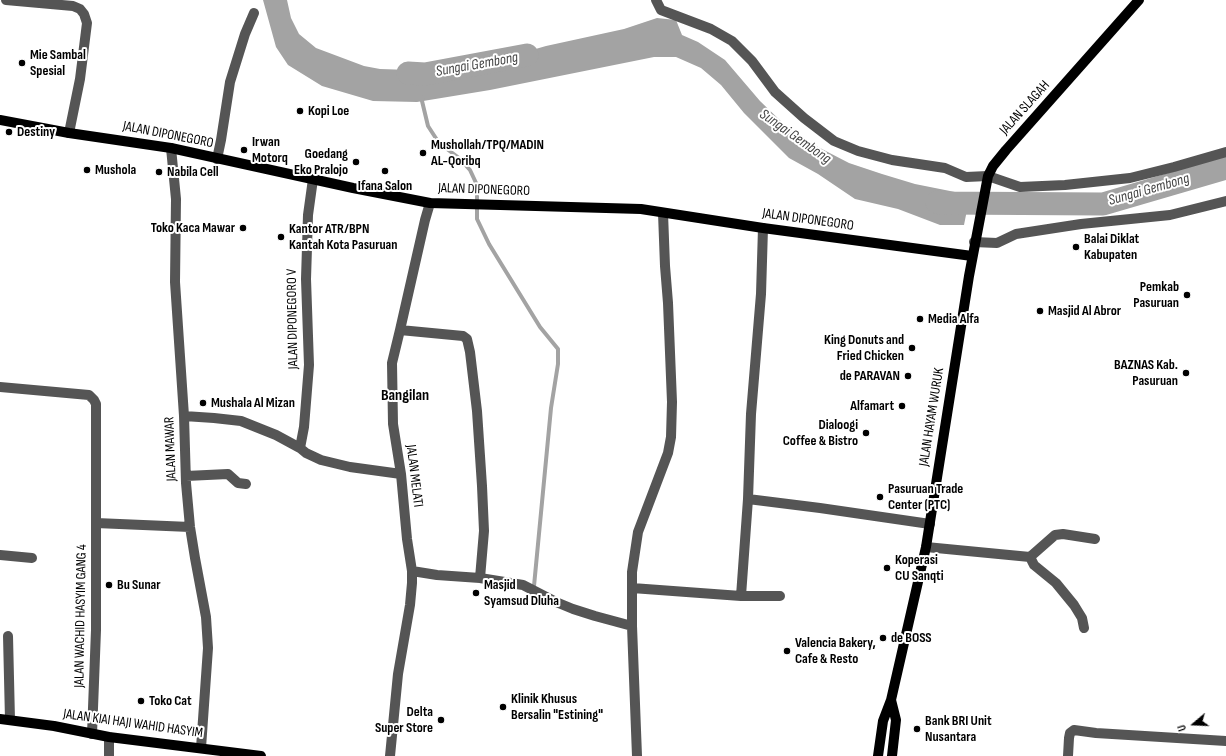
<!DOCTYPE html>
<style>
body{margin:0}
#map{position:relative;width:1226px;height:756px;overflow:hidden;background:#fff;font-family:"Sofia Sans Condensed",sans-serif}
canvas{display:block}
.north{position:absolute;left:1174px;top:704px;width:40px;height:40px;-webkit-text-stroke:3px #fff;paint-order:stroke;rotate:251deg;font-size:11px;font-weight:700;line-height:16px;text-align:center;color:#000}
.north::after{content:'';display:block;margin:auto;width:14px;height:18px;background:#000;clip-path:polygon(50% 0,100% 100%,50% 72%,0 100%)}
</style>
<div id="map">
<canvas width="1226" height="756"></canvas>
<div class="north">U</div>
</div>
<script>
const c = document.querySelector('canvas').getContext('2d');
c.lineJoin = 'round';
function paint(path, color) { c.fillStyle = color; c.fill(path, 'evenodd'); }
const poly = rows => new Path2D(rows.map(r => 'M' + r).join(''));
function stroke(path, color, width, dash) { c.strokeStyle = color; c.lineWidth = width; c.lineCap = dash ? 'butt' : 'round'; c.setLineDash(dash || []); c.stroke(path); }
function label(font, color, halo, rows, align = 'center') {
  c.font = font + ' "Sofia Sans Condensed",sans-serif'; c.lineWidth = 4; c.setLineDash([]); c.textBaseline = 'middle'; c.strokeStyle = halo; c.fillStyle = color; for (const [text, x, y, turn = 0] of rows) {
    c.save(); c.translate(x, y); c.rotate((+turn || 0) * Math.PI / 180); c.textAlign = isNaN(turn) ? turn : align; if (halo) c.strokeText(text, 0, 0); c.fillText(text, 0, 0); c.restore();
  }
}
const water = poly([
 [263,0,287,0,291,18,299,34,316,48,364,66,380,69,441,71,487,63,546,46,624,29,657,18,676,20,682,35,698,42,725,60,760,101,787,127,818,147,849,163,882,174,915,184,970,195,964,225,940,225,898,209,855,199,818,174,789,158,744,113,721,85,701,68,676,57,654,57,490,90,417,102,373,101,322,86,288,65,276,47]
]);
const stream = poly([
 [423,97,422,101,428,126,439,143,459,158,470,170,477,185,477,219,489,244,540,327,558,349,558,364,551,408,534,586]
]);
const river = poly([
 [408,73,425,74,527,55],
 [937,202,941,203,1103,204,1226,168]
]);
const minor = poly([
 [6,0,73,6,80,9,84,14,87,23,80,79,69,133],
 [656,0,661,10,711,29,732,41,752,61,775,92,804,118,834,141,858,151,892,160,945,168,966,177,988,176,1020,187,1065,185,1130,178,1174,167,1226,152],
 [171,148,176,199,175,282,184,416,186,483,190,527,195,558,206,617,208,648,201,748],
 [217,159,221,140,230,82,245,34,254,13],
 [763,228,761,294,751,414,748,499,820,508,930,524],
 [974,242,997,243,1016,234,1081,224,1170,215,1226,201],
 [400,330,463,336,467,339,470,352,477,411,482,486,484,531,480,578],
 [0,387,89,395,94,400,96,404,96,630,92,734],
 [184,416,214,418,241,421,276,435,300,448,304,427,309,365,306,279,308,215,313,179],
 [300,448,306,453,321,460,350,467,401,474],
 [186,476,228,474,238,483,246,484],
 [748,499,741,596,780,596],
 [96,523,190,527],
 [926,547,1030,557,1034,565,1056,583,1074,605,1082,618,1084,628],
 [0,555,32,558],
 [1030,557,1055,535,1063,534,1095,539],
 [412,571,437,575,480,578,523,585,556,602,573,609,595,616,632,626],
 [632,588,741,596],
 [8,636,10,720],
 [109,737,109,756],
 [390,756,398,674,410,605,412,583,412,571,407,539,401,474,393,424,392,363,400,330,425,220,430,203],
 [637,756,632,626,632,572,638,532,668,453,671,437,672,402,668,303,665,266,663,213],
 [1068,756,1069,738,1070,733,1074,730,1096,733,1226,741]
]);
const major = poly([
 [0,120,69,133,171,148,353,188,430,203,641,209,763,228,972,256],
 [891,700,896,720,892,756],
 [0,719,54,726,109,737,261,756],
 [878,756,883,721,891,700,926,547,969,276,988,176,993,166,1006,150,1139,0]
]);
const markers = [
 [22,63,4,"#000"],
 [300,111,4,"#000"],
 [9,132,4,"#000"],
 [244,150,4,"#000"],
 [423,153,4,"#000"],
 [356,162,4,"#000"],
 [87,170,4,"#000"],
 [385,171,4,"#000"],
 [159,172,4,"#000"],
 [243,228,4,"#000"],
 [281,237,4,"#000"],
 [1076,247,4,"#000"],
 [1187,295,4,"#000"],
 [1040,311,4,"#000"],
 [920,319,4,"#000"],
 [912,348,4,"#000"],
 [1186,373,4,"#000"],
 [908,376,4,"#000"],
 [203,403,4,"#000"],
 [902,406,4,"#000"],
 [866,433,4,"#000"],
 [880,497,4,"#000"],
 [887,568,4,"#000"],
 [109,585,4,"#000"],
 [476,593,4,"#000"],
 [883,638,4,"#000"],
 [787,651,4,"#000"],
 [141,701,4,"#000"],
 [503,707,4,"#000"],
 [441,720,4,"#000"],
 [917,729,4,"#000"]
];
const poiNames = [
 ["Mie Sambal",30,55],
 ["Spesial",30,71],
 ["Kopi Loe",308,111],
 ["Destiny",17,132],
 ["Irwan",252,142],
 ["Motorq",252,158],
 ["Mushollah/TPQ/MADIN",431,145],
 ["AL-Qoribq",431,161],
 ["Goedang",348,154,"right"],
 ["Eko Pralojo",348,170,"right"],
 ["Mushola",95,170],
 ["Nabila Cell",167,172],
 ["Ifana Salon",385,186,"center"],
 ["Toko Kaca Mawar",235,228,"right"],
 ["Kantor ATR/BPN",289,229],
 ["Kantah Kota Pasuruan",289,245],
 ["Balai Diklat",1084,239],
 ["Kabupaten",1084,255],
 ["Pemkab",1179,287,"right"],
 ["Pasuruan",1179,303,"right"],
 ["Masjid Al Abror",1048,311],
 ["Media Alfa",928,319],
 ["King Donuts and",904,340,"right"],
 ["Fried Chicken",904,356,"right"],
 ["BAZNAS Kab.",1178,365,"right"],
 ["Pasuruan",1178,381,"right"],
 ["de PARAVAN",900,376,"right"],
 ["Mushala Al Mizan",211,403],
 ["Alfamart",894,406,"right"],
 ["Dialoogi",858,425,"right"],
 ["Coffee & Bistro",858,441,"right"],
 ["Pasuruan Trade",888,489],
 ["Center (PTC)",888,505],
 ["Koperasi",895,560],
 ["CU Sanqti",895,576],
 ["Bu Sunar",117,585],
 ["Masjid",484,585],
 ["Syamsud Dluha",484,601],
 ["de BOSS",891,638],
 ["Valencia Bakery,",795,643],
 ["Cafe & Resto",795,659],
 ["Klinik Khusus",511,699],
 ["Bersalin \"Estining\"",511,715],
 ["Toko Cat",149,701],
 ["Delta",433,712,"right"],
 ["Super Store",433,728,"right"],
 ["Bank BRI Unit",925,721],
 ["Nusantara",925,737]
];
const streetNames = [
 ["JALAN SLAGAH",1025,108,-48],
 ["JALAN DIPONEGORO",168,135,11],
 ["JALAN DIPONEGORO",484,190,2],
 ["JALAN DIPONEGORO",808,220,8],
 ["JALAN DIPONEGORO V",293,319,-91],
 ["JALAN HAYAM WURUK",932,417,-81],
 ["JALAN MAWAR",171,449,-92],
 ["JALAN MELATI",414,476,83],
 ["JALAN WACHID HASYIM GANG 4",81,616,-89],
 ["JALAN KIAI HAJI WAHID HASYIM",133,724,8]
];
const waterNames = [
 ["Sungai Gembong",477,65,-10],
 ["Sungai Gembong",795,137,35],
 ["Sungai Gembong",1149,190,-16]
];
const quarterNames = [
 ["Bangilan",405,396]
];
paint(water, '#a3a3a3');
stroke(stream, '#a3a3a3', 4);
stroke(river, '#a3a3a3', 23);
stroke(minor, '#555', 10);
stroke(major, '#000', 10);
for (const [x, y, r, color] of markers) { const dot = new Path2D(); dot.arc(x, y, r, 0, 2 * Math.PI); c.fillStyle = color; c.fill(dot); stroke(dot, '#fff', 1.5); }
label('bold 14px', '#000', '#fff', poiNames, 'left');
label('14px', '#000', '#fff', streetNames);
label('italic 15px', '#444', '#fff', waterNames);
label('bold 16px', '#000', '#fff', quarterNames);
</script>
